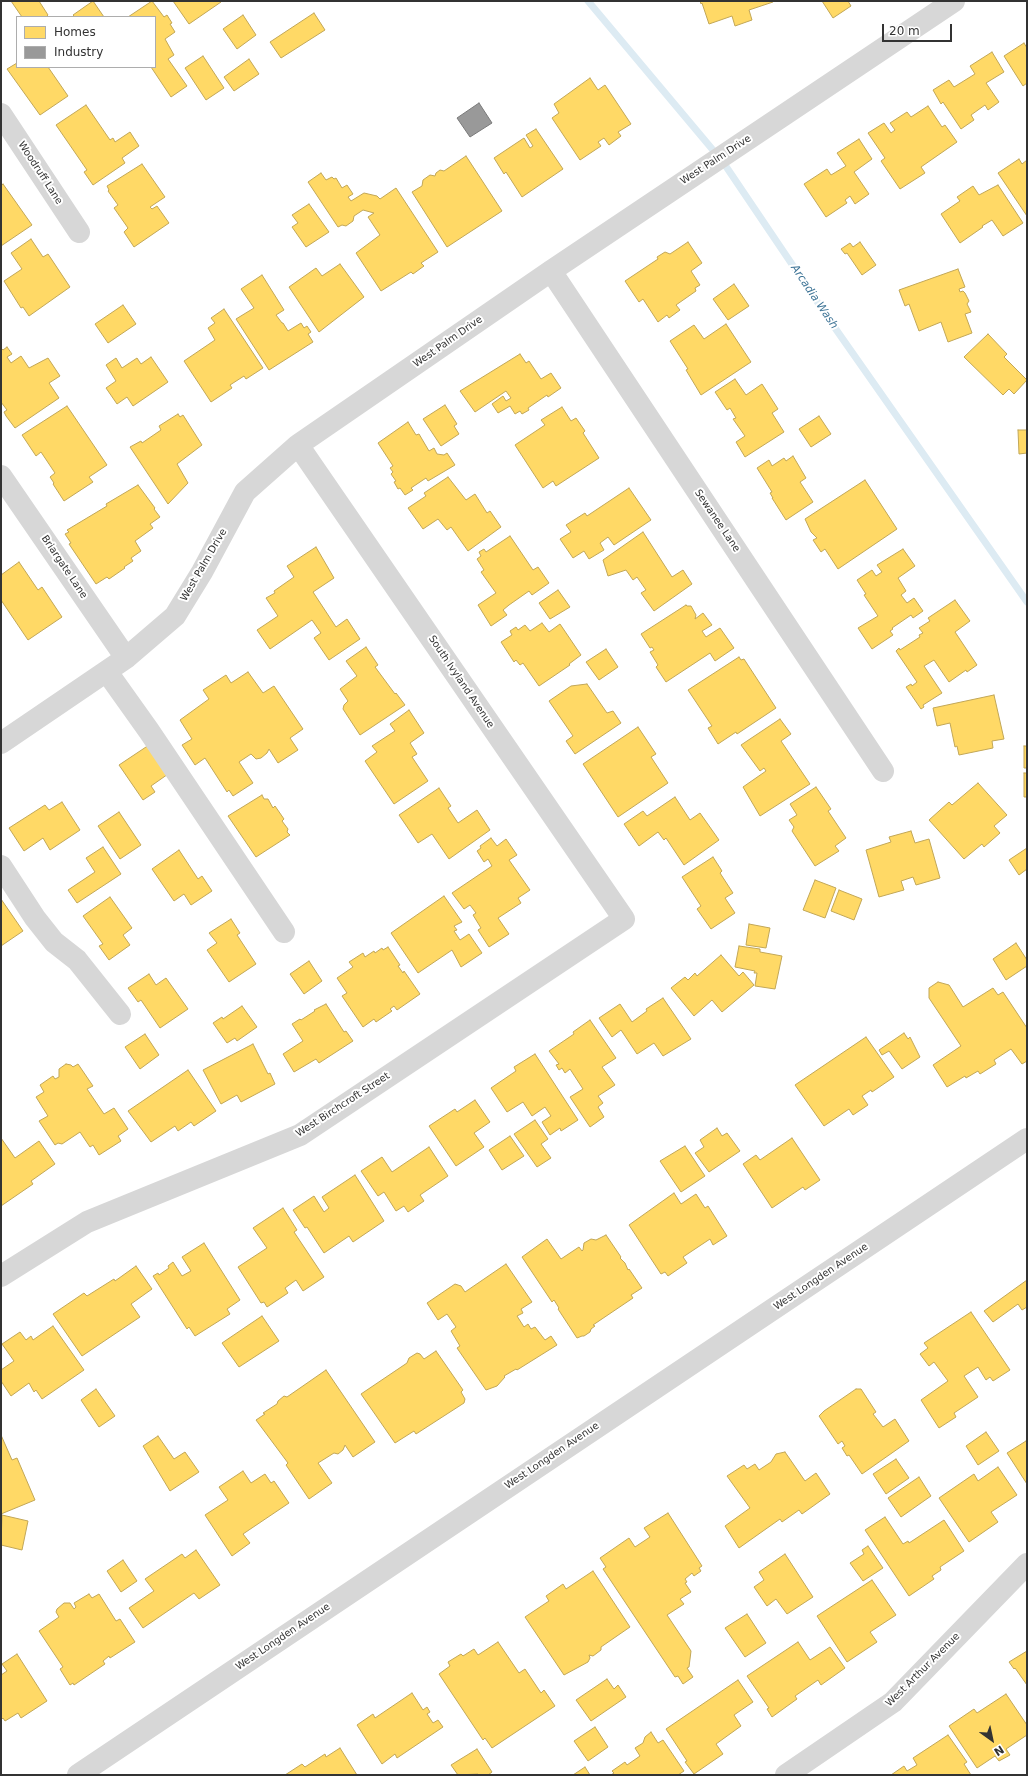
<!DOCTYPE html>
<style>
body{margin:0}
#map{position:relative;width:1028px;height:1776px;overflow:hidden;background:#fff;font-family:"DejaVu Sans",sans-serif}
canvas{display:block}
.frame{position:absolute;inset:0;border:2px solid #333;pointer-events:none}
.legend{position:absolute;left:16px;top:16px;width:140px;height:52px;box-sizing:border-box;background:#fff;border:1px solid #adadad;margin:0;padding:5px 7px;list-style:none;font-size:12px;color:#333}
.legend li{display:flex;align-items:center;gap:8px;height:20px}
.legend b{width:20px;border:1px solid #adadad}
.north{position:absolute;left:972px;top:1720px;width:40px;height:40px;-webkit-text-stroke:3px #fff;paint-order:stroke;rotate:147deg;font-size:11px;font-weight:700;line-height:16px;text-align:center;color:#333}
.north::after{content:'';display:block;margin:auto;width:14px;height:18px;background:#333;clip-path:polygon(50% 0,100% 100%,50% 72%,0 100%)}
.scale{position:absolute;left:882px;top:24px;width:70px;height:18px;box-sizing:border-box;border:2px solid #333;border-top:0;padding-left:5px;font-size:12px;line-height:14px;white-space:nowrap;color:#333;-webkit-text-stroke:3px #fff;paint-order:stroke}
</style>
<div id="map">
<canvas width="1028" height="1776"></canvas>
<div class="frame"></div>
<ul class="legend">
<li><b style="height:11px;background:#ffd966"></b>Homes</li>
<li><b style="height:11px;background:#999"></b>Industry</li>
</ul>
<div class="north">N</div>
<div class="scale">20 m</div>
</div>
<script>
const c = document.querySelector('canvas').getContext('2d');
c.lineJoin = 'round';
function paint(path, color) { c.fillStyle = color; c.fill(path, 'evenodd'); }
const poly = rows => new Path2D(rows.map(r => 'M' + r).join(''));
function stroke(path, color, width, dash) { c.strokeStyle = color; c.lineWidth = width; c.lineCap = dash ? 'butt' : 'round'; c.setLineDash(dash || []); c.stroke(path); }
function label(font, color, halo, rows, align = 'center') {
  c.font = font + ' "DejaVu Sans",sans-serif'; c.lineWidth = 4; c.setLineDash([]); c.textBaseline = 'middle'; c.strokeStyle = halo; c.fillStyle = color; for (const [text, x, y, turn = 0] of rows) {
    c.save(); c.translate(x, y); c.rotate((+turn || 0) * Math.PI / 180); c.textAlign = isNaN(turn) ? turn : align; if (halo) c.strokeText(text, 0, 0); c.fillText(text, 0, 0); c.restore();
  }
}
const homes = poly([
 [11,1,39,1,48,15,46,17,22,17,11,1],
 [93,1,104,17,75,17,73,15,93,1],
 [152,1,164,17,167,15,172,23,170,24,175,32,165,39,174,55,168,59,187,86,171,97,151,67,155,67,155,17,128,17,152,1],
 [173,1,220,1,221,2,189,24,173,1],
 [700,1,773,1,773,2,749,10,752,20,735,26,732,16,709,24,702,3,701,4,700,1],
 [822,1,848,1,851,6,833,18,822,1],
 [314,13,325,30,281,58,270,42,314,13],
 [243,15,256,35,237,49,223,29,243,15],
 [1024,43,1027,48,1027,83,1023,86,1004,56,1024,43],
 [992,52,1004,72,986,83,999,102,988,110,985,105,971,115,974,120,961,129,943,102,941,104,933,90,949,80,954,87,975,74,970,66,992,52],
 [203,56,224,88,206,100,185,68,203,56],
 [249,59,259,74,234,91,224,77,249,59],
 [17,63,17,67,48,67,68,96,40,115,7,69,17,63],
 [590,78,598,90,605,85,631,124,618,132,621,136,609,145,604,138,598,142,601,146,580,160,552,118,559,113,554,104,590,78],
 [86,105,110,140,113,138,115,142,130,132,139,146,122,158,125,163,93,185,84,172,87,170,56,125,86,105],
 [928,106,942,127,945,125,957,142,921,167,925,173,900,189,881,161,885,158,868,133,884,123,891,133,895,130,890,123,907,112,911,117,928,106],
 [536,129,563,169,522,197,506,172,504,174,494,158,524,138,530,148,533,146,526,135,536,129],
 [859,139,872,159,854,172,869,194,855,204,850,196,845,200,847,203,826,217,804,184,827,169,831,175,846,166,837,153,859,139],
 [466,156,502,211,447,247,412,192,422,186,423,180,430,175,435,176,436,173,440,170,444,171,466,156],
 [1019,159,1022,164,1027,160,1027,216,998,173,1019,159],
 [142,164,165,197,150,207,152,209,157,206,169,223,134,247,124,232,128,228,114,208,118,205,108,191,109,190,107,186,142,164],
 [321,173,326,180,332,177,334,179,336,178,342,188,347,185,353,194,348,197,351,201,364,193,377,196,380,199,396,188,438,252,421,263,424,266,413,274,411,272,381,291,356,253,380,235,368,217,374,213,363,210,354,216,353,221,346,226,342,225,338,227,308,182,321,173],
 [3,184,32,225,1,246,1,186,3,184],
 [998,185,1023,223,1003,236,992,220,982,226,983,227,960,243,941,214,960,201,957,197,973,186,979,195,998,185],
 [309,204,329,232,306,247,292,227,298,223,292,215,309,204],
 [31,239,43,257,48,254,70,287,29,316,23,307,21,308,4,281,22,269,11,253,31,239],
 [688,242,702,263,691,271,700,285,695,288,696,291,676,305,680,310,669,318,667,315,658,322,643,299,639,302,625,281,658,259,657,257,665,252,670,254,688,242],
 [860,242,876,265,862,275,847,253,845,254,841,249,850,243,853,247,860,242],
 [340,264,364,297,319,332,289,287,316,268,322,276,340,264],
 [958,269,965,287,959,289,960,292,963,291,965,293,969,301,967,304,971,312,965,314,972,333,948,342,941,322,919,331,909,304,905,306,899,290,958,269],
 [262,275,284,310,276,315,282,323,283,323,288,331,301,323,304,328,307,326,311,332,308,334,313,342,269,370,236,319,254,308,241,289,262,275],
 [734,284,749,306,728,320,713,299,734,284],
 [123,305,136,324,108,343,95,324,123,305],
 [224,309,263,368,246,379,244,376,230,385,232,388,211,402,184,361,215,340,208,328,215,323,211,318,224,309],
 [726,324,751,362,701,395,686,370,688,369,670,341,694,325,704,339,726,324],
 [988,334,1007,354,1004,357,1027,380,1014,394,1009,389,1003,395,964,357,988,334],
 [7,347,12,354,7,357,11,363,21,356,29,368,48,358,60,376,49,383,59,398,15,428,6,416,4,412,7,410,1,402,1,348,3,350,7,347],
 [520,354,526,363,529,361,541,379,551,373,561,388,548,397,547,395,528,408,529,410,522,414,520,411,515,414,510,406,498,413,492,404,503,396,506,401,511,398,506,391,475,412,460,391,520,354],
 [151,357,168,382,133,406,127,397,117,404,106,388,116,381,106,365,116,358,122,368,137,358,141,364,151,357],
 [735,379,746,395,762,384,778,409,772,413,784,432,745,457,736,442,745,436,733,419,736,418,730,408,727,410,715,392,735,379],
 [445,405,457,424,454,426,459,434,441,446,423,419,445,405],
 [67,406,107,465,89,477,93,482,64,501,53,484,54,483,50,477,55,473,41,452,36,456,22,435,67,406],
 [562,407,571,421,576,418,585,431,583,433,599,458,556,486,553,481,543,488,515,445,545,425,541,420,562,407],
 [178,414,180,417,183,415,202,445,177,464,188,483,168,504,130,447,141,441,142,443,161,430,159,426,178,414],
 [819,416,831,434,811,447,799,429,819,416],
 [408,422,416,435,419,434,429,451,434,448,437,454,444,455,447,453,455,465,428,481,426,478,411,488,413,490,405,495,400,488,398,489,394,482,396,481,391,474,393,472,390,468,393,466,378,443,408,422],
 [1018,430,1027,430,1027,453,1019,454,1018,430],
 [793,456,806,478,800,482,813,502,786,520,772,498,773,498,770,493,772,492,757,468,769,460,772,466,784,458,786,461,793,456],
 [448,477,466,500,475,494,487,513,490,511,501,527,468,551,451,527,447,530,438,519,423,529,408,508,426,496,424,493,448,477],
 [865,480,897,529,838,569,825,549,821,552,813,540,817,538,811,532,805,519,865,480],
 [138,485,155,508,154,509,160,517,150,524,153,528,135,541,141,551,131,558,133,561,124,567,125,568,109,579,107,577,96,584,69,544,71,543,65,534,69,532,67,530,107,506,106,504,138,485],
 [629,488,651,520,614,545,608,537,600,543,604,550,589,559,584,551,573,558,560,539,571,532,566,525,585,513,587,516,629,488],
 [643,532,672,577,683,570,692,584,654,611,641,593,646,590,637,577,633,580,626,570,608,576,603,560,643,532],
 [510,536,533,570,538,567,549,583,532,595,529,591,509,605,503,610,507,615,491,626,478,605,496,593,481,572,484,570,477,559,481,556,479,552,484,549,486,552,510,536],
 [316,547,334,578,313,592,336,627,347,619,360,639,329,660,314,638,321,633,312,620,270,649,257,630,278,616,266,598,275,593,274,591,294,577,287,566,316,547],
 [903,549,915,566,898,578,906,591,901,595,907,603,914,598,923,611,913,618,911,615,892,628,893,629,890,631,893,635,872,649,858,628,878,616,864,595,866,594,857,580,872,570,876,576,882,572,877,565,903,549],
 [19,562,38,590,42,587,62,617,28,640,1,600,1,575,19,562],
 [558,590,570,607,550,619,539,603,558,590],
 [955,600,970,621,955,632,977,665,967,672,966,670,949,682,934,660,924,666,942,693,923,705,924,707,921,709,906,687,911,684,912,686,917,682,896,651,899,648,900,650,920,637,919,635,923,633,919,628,930,621,928,618,955,600],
 [686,605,687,606,691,606,696,615,695,619,703,613,712,625,702,631,706,637,720,628,734,648,715,661,710,653,666,682,656,667,658,665,650,652,654,650,652,647,650,648,641,634,686,605],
 [542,623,549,632,560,624,581,655,569,664,570,665,539,686,523,663,520,665,516,660,514,662,501,642,512,635,510,631,516,627,518,630,525,625,530,631,542,623],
 [366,647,378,665,375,667,395,694,396,693,405,705,360,735,343,709,344,705,348,701,340,689,357,676,346,661,366,647],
 [606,649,618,667,599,680,586,662,606,649],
 [739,657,741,660,744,659,776,708,737,734,736,732,718,744,708,728,712,726,688,690,739,657],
 [248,672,263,693,274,686,303,729,290,738,298,750,278,763,269,749,267,753,261,758,256,759,251,754,239,762,253,783,233,796,229,790,227,792,205,758,195,765,182,745,192,739,180,720,209,699,203,690,226,675,231,683,248,672],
 [587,684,607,713,613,711,621,723,575,754,566,741,573,736,549,701,571,686,587,684],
 [994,695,1004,739,992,741,993,748,959,755,957,746,955,747,950,723,937,726,933,708,994,695],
 [409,710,424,733,410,743,417,754,412,757,428,781,394,804,365,761,377,752,372,746,395,731,390,724,409,710],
 [780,719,791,734,781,741,810,784,760,816,743,787,766,771,764,768,760,771,741,745,780,719],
 [638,727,656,754,651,757,668,783,618,817,583,764,638,727],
 [152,743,171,772,151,786,155,792,143,800,119,765,152,743],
 [1024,746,1027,746,1027,768,1024,768,1024,746],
 [1024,773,1027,773,1027,797,1024,797,1024,773],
 [978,783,1007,815,994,826,1000,833,984,847,982,844,964,859,929,820,949,802,952,805,978,783],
 [816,787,831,809,828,811,846,838,835,846,839,851,815,866,792,831,794,827,789,820,797,815,790,804,816,787],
 [439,788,451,806,448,808,458,823,477,810,490,830,449,859,432,834,418,843,399,815,439,788],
 [262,795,264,799,268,799,273,808,275,806,284,819,282,821,288,829,287,832,290,835,256,857,228,816,262,795],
 [675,797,690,820,700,813,719,840,684,865,666,838,664,840,658,832,639,846,624,824,643,811,647,816,675,797],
 [62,802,80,830,50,850,43,838,24,851,9,828,45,805,49,810,62,802],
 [119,812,141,845,120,859,98,826,119,812],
 [911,831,915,843,929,839,940,878,916,885,913,877,901,881,904,890,879,897,866,850,891,842,889,837,911,831],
 [491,838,497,846,506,839,517,855,509,860,530,890,518,898,521,903,498,918,509,934,489,947,478,930,481,928,473,915,476,913,470,905,464,909,452,893,492,866,488,859,484,862,477,851,481,848,480,846,491,838],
 [103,847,121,874,77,903,68,890,95,872,86,858,103,847],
 [1027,848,1027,869,1019,875,1009,860,1027,848],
 [179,850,198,879,202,876,212,891,191,905,184,894,174,901,152,869,179,850],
 [713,857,722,871,720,873,733,893,725,898,735,913,711,929,697,909,701,906,682,877,713,857],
 [815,880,836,888,825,918,803,910,815,880],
 [839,890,862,899,854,920,831,911,839,890],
 [444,896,462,922,454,926,457,930,454,931,460,940,469,934,482,953,461,967,452,950,418,973,391,933,444,896],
 [110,897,132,928,123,935,130,945,109,960,99,946,103,944,83,916,110,897],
 [1,899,23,931,1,946,1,899],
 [231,919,240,933,237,935,256,964,229,982,207,950,217,943,209,933,231,919],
 [749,924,770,928,766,948,746,945,749,924],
 [1016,943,1027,960,1027,966,1006,980,993,959,1016,943],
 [739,946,760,949,760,952,782,956,775,989,755,986,757,973,754,973,755,971,735,967,739,946],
 [388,947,400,965,398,966,403,973,404,971,420,994,397,1010,394,1006,390,1009,392,1011,376,1022,374,1019,363,1027,342,996,347,993,337,978,353,967,349,962,363,953,365,957,374,951,375,953,382,948,383,950,388,947],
 [721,955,739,976,743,972,754,985,722,1012,712,1000,694,1016,671,988,685,977,688,980,695,973,697,976,721,955],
 [309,961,322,981,304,994,290,974,309,961],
 [149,974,156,985,166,978,188,1009,160,1028,141,1000,138,1002,128,988,149,974],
 [938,982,949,985,963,1007,993,988,998,995,1003,992,1027,1028,1027,1061,1022,1064,1011,1049,994,1060,996,1064,980,1074,978,1071,966,1078,965,1076,947,1087,933,1065,961,1046,929,998,929,988,938,982],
 [663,998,691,1039,663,1056,654,1043,637,1054,621,1030,612,1037,599,1018,620,1004,632,1022,647,1011,646,1009,663,998],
 [326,1004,344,1032,346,1031,353,1041,319,1063,316,1059,294,1072,283,1054,303,1041,292,1024,300,1019,301,1020,315,1011,314,1010,326,1004],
 [242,1006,257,1027,237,1041,235,1038,227,1043,213,1023,222,1017,223,1019,242,1006],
 [590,1020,616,1058,602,1067,615,1085,598,1096,603,1103,598,1107,604,1117,590,1127,570,1097,583,1089,570,1069,565,1073,562,1068,559,1070,556,1065,559,1064,549,1051,574,1034,573,1032,590,1020],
 [904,1033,908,1039,910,1037,920,1057,902,1069,889,1051,882,1055,879,1050,904,1033],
 [145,1034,159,1055,140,1069,125,1047,145,1034],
 [866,1037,894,1077,872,1092,871,1090,862,1096,868,1105,853,1115,849,1109,824,1126,795,1085,866,1037],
 [253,1044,268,1074,270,1073,275,1084,241,1102,237,1095,221,1104,203,1070,253,1044],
 [535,1054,578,1120,561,1131,560,1128,550,1135,542,1122,551,1116,545,1107,532,1116,523,1102,507,1112,491,1088,516,1071,514,1067,535,1054],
 [66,1064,71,1065,73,1067,78,1064,93,1086,87,1089,104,1114,114,1108,128,1129,118,1136,121,1141,99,1155,93,1145,90,1147,80,1132,62,1144,58,1143,55,1145,39,1121,48,1116,36,1097,44,1092,40,1085,53,1076,55,1079,59,1077,59,1069,66,1064],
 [188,1070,216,1111,194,1126,191,1122,178,1131,175,1126,151,1142,128,1111,188,1070],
 [475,1100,490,1122,474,1133,484,1147,456,1166,429,1126,455,1109,457,1112,475,1100],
 [535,1120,548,1139,541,1144,551,1158,537,1167,514,1134,535,1120],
 [717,1128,722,1136,727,1133,740,1151,709,1172,695,1153,704,1147,700,1140,717,1128],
 [510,1136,524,1156,502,1170,489,1150,510,1136],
 [1,1138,15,1158,39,1141,55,1164,31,1181,33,1184,1,1206,1,1138],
 [792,1138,820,1180,805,1190,803,1187,772,1208,743,1164,756,1155,760,1160,792,1138],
 [685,1146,705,1176,681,1192,660,1161,685,1146],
 [429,1147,448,1176,420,1195,424,1201,408,1212,404,1206,396,1211,384,1192,378,1196,361,1171,382,1157,392,1172,429,1147],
 [355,1175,384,1221,353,1242,349,1236,324,1253,307,1227,305,1228,293,1210,314,1196,324,1212,329,1208,322,1197,355,1175],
 [674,1193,681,1204,696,1194,705,1208,708,1206,727,1236,713,1245,710,1239,683,1257,687,1263,668,1276,665,1272,661,1274,629,1225,674,1193],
 [283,1208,297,1230,294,1232,324,1277,303,1291,296,1280,285,1288,288,1293,267,1307,264,1302,261,1303,238,1267,267,1248,253,1228,283,1208],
 [606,1235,621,1257,620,1258,625,1263,628,1270,629,1269,642,1288,631,1295,633,1298,593,1325,595,1326,591,1329,590,1332,584,1336,582,1336,577,1338,558,1309,559,1308,554,1300,552,1302,522,1257,547,1239,561,1259,579,1247,582,1251,583,1250,584,1243,591,1239,596,1240,606,1235],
 [204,1243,240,1300,227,1309,230,1314,195,1336,189,1327,187,1329,153,1276,158,1273,159,1275,169,1268,168,1266,173,1262,182,1276,191,1271,182,1257,204,1243],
 [506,1264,532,1302,521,1309,523,1313,517,1316,524,1327,528,1324,531,1329,535,1327,545,1340,551,1336,557,1345,517,1370,516,1369,504,1376,505,1377,497,1386,486,1390,457,1348,460,1346,451,1331,456,1327,447,1314,438,1320,427,1303,455,1284,461,1286,465,1292,506,1264],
 [136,1266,152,1289,131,1304,140,1317,82,1356,53,1314,84,1293,87,1296,114,1279,115,1281,136,1266],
 [1027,1280,1027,1307,1022,1310,1018,1304,993,1322,984,1311,1027,1280],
 [971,1312,1010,1370,993,1381,990,1377,986,1380,978,1367,964,1376,978,1397,954,1413,956,1417,939,1428,921,1400,948,1381,934,1362,929,1366,920,1354,928,1348,924,1343,971,1312],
 [262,1316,279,1341,239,1367,222,1343,262,1316],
 [53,1326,84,1370,42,1399,36,1390,34,1392,29,1383,11,1396,1,1381,1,1370,14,1361,2,1344,20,1332,26,1340,31,1336,33,1340,53,1326],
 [436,1351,463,1390,461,1392,465,1399,464,1403,416,1434,414,1431,395,1443,361,1394,407,1363,409,1358,417,1353,420,1354,424,1359,436,1351],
 [326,1370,375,1442,353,1457,345,1445,343,1450,338,1454,334,1453,318,1463,332,1483,309,1499,286,1465,288,1463,256,1420,265,1414,263,1413,277,1404,278,1401,284,1396,287,1397,326,1370],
 [96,1389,115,1416,99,1427,81,1400,96,1389],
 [856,1389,861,1389,876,1412,873,1414,883,1427,895,1419,909,1441,862,1474,849,1455,847,1456,842,1448,845,1446,842,1441,838,1444,819,1416,824,1411,856,1389],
 [986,1432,999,1451,978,1465,966,1446,986,1432],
 [1,1435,12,1460,17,1458,35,1500,1,1514,1,1435],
 [158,1436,174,1459,185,1452,199,1472,170,1491,143,1446,158,1436],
 [1026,1441,1027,1443,1027,1484,1007,1453,1026,1441],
 [785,1452,805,1481,816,1473,830,1494,802,1514,799,1510,782,1522,780,1519,739,1548,725,1526,750,1508,727,1476,744,1465,747,1469,755,1464,759,1470,771,1462,776,1454,785,1452],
 [896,1459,909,1478,886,1494,873,1474,896,1459],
 [998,1467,1017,1495,991,1512,998,1522,969,1542,939,1498,974,1474,978,1481,998,1467],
 [243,1471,251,1483,265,1474,271,1483,274,1481,289,1503,243,1534,250,1543,232,1556,205,1515,228,1500,219,1487,243,1471],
 [919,1477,931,1496,901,1517,888,1498,919,1477],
 [668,1513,702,1566,699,1568,701,1571,694,1576,692,1573,685,1579,687,1582,685,1583,691,1592,680,1599,684,1604,667,1615,691,1651,689,1667,687,1668,693,1677,683,1684,678,1676,675,1677,603,1569,606,1567,600,1558,629,1538,635,1547,650,1537,644,1528,668,1513],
 [2,1515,28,1521,22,1550,1,1545,2,1515],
 [885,1517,903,1544,908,1541,909,1543,944,1520,964,1551,940,1567,941,1570,932,1576,934,1579,909,1596,865,1530,885,1517],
 [868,1546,883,1568,863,1581,850,1563,864,1554,862,1550,868,1546],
 [196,1550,220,1585,199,1599,194,1593,143,1628,129,1608,154,1591,145,1579,182,1554,185,1558,196,1550],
 [785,1554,813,1597,787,1614,776,1599,767,1606,754,1587,764,1580,759,1572,785,1554],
 [123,1560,137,1581,121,1592,107,1571,123,1560],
 [593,1571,630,1627,601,1647,601,1650,593,1656,589,1655,590,1658,588,1662,564,1675,525,1617,549,1601,546,1596,563,1584,566,1589,593,1571],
 [872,1580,896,1615,870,1632,877,1642,847,1662,817,1616,872,1580],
 [89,1594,92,1598,99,1594,116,1621,120,1619,135,1642,110,1658,109,1656,103,1661,105,1664,74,1685,73,1683,70,1685,60,1669,63,1667,39,1631,59,1617,56,1612,57,1609,64,1603,70,1603,74,1609,76,1607,74,1603,89,1594],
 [747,1614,766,1643,745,1657,725,1628,747,1614],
 [498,1642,519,1673,525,1669,541,1693,544,1690,555,1706,492,1748,485,1738,483,1740,439,1674,450,1666,448,1662,461,1654,463,1656,474,1649,478,1655,498,1642],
 [798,1642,810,1660,830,1647,845,1668,821,1685,818,1680,795,1696,797,1699,772,1717,767,1709,769,1708,747,1676,798,1642],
 [1027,1651,1027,1685,1015,1668,1014,1669,1009,1662,1027,1651],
 [17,1654,47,1701,21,1718,18,1713,5,1721,3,1718,1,1720,1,1675,7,1671,2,1664,17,1654],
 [607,1679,614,1689,618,1685,626,1697,591,1721,576,1700,607,1679],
 [738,1680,753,1702,734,1715,741,1726,716,1744,723,1754,694,1774,685,1762,687,1761,666,1729,738,1680],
 [412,1693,423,1710,427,1707,430,1712,427,1714,433,1723,438,1720,443,1727,397,1758,395,1754,382,1764,357,1725,373,1714,375,1718,412,1693],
 [1006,1694,1027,1725,1027,1735,1006,1749,1010,1755,999,1761,995,1756,977,1768,949,1726,974,1709,977,1713,1006,1694],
 [595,1727,608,1747,588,1761,574,1741,595,1727],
 [651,1732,658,1743,663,1740,684,1771,678,1775,611,1775,614,1773,612,1771,625,1762,627,1765,640,1756,635,1748,643,1743,645,1737,651,1732],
 [948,1735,967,1762,964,1764,971,1775,891,1775,904,1766,907,1771,917,1765,913,1758,948,1735],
 [340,1748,357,1775,285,1775,302,1764,305,1767,325,1754,326,1757,340,1748],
 [477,1749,492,1772,488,1775,479,1775,478,1774,458,1775,451,1765,477,1749],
 [585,1767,590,1775,573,1775,585,1767]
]);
const industry = poly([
 [479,103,492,123,470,137,457,118,479,103]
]);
const stream = poly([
 [588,1,723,162,835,328,1027,602]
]);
const minor = poly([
 [1,114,79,232],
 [551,271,883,771],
 [1,476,126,658],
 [107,672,149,731,284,932],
 [1,743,126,658,175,616,202,572,245,492,298,445,551,271,954,1],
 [1,866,35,918,54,942,77,960,120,1014],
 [1,1276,87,1222,300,1135,624,919,298,445],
 [78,1775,1027,1139],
 [786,1775,893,1702,1027,1564]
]);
const streetNames = [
 ["West Palm Drive",716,160,-33],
 ["Woodruff Lane",40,173,57],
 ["West Palm Drive",448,342,-35],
 ["Sewanee Lane",717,521,56],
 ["West Palm Drive",204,565,-60],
 ["Briargate Lane",64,567,56],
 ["South Ivyland Avenue",461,682,56],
 ["West Birchcroft Street",343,1105,-33],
 ["West Longden Avenue",821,1277,-34],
 ["West Longden Avenue",552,1456,-34],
 ["West Longden Avenue",283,1637,-34],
 ["West Arthur Avenue",923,1670,-45]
];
const waterNames = [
 ["Arcadia Wash",814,297,56]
];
paint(homes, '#ffd966');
stroke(homes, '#c2a757', 1);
paint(industry, '#999');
stroke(industry, '#7a7a7a', 1);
stroke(stream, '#ddebf3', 7);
stroke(minor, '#d7d7d7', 22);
label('10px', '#333', '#fff', streetNames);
label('italic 11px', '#3f7597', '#fff', waterNames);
</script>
